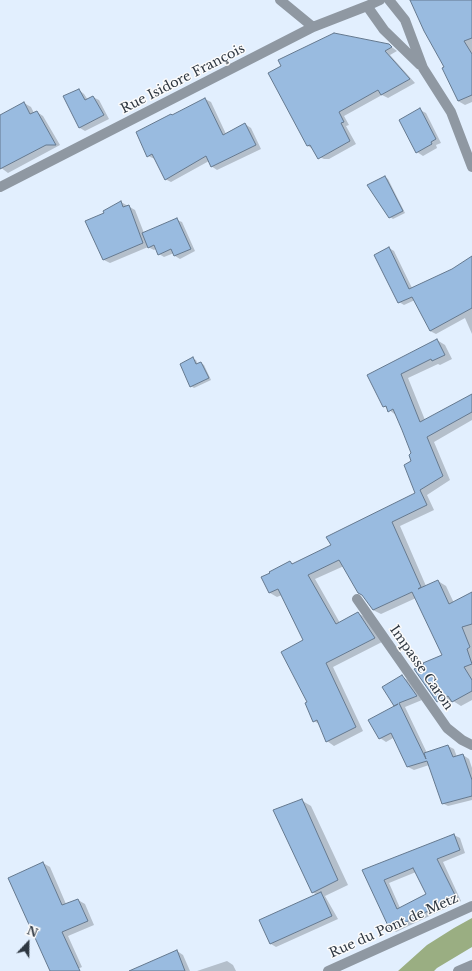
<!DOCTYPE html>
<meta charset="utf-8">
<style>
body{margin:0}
#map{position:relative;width:472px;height:971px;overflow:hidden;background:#e2effe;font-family:"Libre Baskerville",serif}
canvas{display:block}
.north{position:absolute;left:8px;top:923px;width:40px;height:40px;-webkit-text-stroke:3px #fbfbfb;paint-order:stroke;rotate:22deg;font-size:11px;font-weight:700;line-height:16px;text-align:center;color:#2e3741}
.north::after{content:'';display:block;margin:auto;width:14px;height:18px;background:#2e3741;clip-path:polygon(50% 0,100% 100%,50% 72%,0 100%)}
</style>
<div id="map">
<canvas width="472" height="971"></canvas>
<div class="north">N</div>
</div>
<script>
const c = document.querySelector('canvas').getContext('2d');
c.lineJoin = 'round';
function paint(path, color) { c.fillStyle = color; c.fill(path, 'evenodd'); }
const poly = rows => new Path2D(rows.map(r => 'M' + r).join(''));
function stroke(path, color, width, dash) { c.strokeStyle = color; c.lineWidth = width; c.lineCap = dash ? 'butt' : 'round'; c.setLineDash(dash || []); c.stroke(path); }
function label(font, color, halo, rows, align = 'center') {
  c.font = font + ' "Libre Baskerville",serif'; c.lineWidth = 3; c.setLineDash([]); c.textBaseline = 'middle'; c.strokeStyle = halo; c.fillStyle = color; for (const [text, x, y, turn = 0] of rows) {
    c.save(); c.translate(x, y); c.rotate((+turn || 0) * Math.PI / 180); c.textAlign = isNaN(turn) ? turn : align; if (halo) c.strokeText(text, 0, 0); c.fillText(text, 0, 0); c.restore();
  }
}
const water = poly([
 [472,918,472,947,437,968,434,971,398,971,427,945,454,928]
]);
const shadow = poly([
 [414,0,472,0,472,102,465,105,458,101,445,67],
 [389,45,397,51,390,55,415,83,388,98,382,95,344,116,349,125,346,126,356,144,329,159,324,159,317,156,313,149,308,146],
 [79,90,84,94,88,100,93,97,99,100,109,119,85,131,80,128],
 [205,99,211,102,226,134,245,124,251,128,261,149,217,170,211,166,209,161,171,182,165,179,155,159,148,156,173,116],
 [24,103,31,107,34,113,37,112,43,116,60,145,8,173,0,167,0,118],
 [420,110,426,113,441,143,436,145,437,148,423,156,417,152],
 [385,177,388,179,405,213,393,219,390,217],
 [121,202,135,210,144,233,177,220,182,222,195,251,180,259,175,256,174,253,164,257,159,254,157,248,154,250,148,247,110,263,104,260,86,222,105,214],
 [389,248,394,251,412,288,452,270,472,257,472,334,465,318,436,334,430,331,415,300,404,305,399,302],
 [437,340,445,345,452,359,440,365,438,364,408,378,425,420,472,399,472,420,434,442,450,480,427,495,434,510,400,526,426,586,438,581,446,586,454,603,472,593,472,700,461,706,453,701,445,706,438,701,444,655,416,598,381,614,373,610,344,566,315,579,340,623,358,613,366,618,382,642,333,667,363,731,334,746,327,741,319,724,314,721,309,702,305,641,282,595,277,597,270,593,263,578,290,562,294,564,332,546,416,493,413,454,397,416,384,406,368,375],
 [193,359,196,360,198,365,201,363,204,365,211,380,194,388,191,386],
 [402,677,408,680,422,700,405,707,427,753,448,746,454,749,457,757,463,755,469,759,472,768,472,800,448,806,442,803,429,765,414,770,408,767,395,737,386,742,380,738,396,706,394,705],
 [301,800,311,806,348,885,325,896,338,919,276,947,271,944,318,895,312,892],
 [454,835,460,838,465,853,443,862,461,901,396,932,391,929,363,871],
 [416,872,427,895,400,908,389,883],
 [43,863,50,867,66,904,78,900,85,904,94,925,68,936,82,967,73,971,52,971],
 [177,951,183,955,190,971,131,971],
 [227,961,233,965,236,971,197,971]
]);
const building = poly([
 [410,0,472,0,472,38,464,41,472,54,472,95,458,101,442,68,444,67,424,31,410,0],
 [334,33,389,44,392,47,385,51,410,79,381,95,378,90,339,112,344,122,341,123,350,141,318,159,310,145,307,146,268,73,281,66,278,60,334,33],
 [79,89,85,100,93,96,104,115,79,128,63,96,79,89],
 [205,98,223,135,245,123,256,145,211,167,206,156,165,180,152,154,147,157,136,132,171,114,172,115,205,98],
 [24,102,30,114,37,111,56,145,46,145,0,169,0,115,24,102],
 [420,108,436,139,431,142,432,144,416,153,399,120,420,108],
 [385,176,403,211,389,218,367,185,385,176],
 [121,201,123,207,129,205,143,243,103,260,85,221,104,213,103,211,121,201],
 [177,218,191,249,174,256,171,249,158,255,154,245,148,248,142,233,177,218],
 [389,247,409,289,452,269,472,256,472,308,430,331,412,297,398,303,374,255,389,247],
 [437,339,445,355,432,361,431,359,401,374,420,422,472,394,472,412,427,437,443,476,420,490,427,505,392,522,421,587,418,589,438,580,449,604,472,592,472,624,462,627,470,647,467,649,472,664,464,667,472,680,472,691,452,702,448,696,437,702,414,669,424,664,423,663,442,655,412,592,373,610,362,595,358,593,339,560,308,575,336,624,358,612,375,638,326,663,356,727,326,742,317,720,313,722,305,703,307,702,281,652,303,640,278,589,269,593,261,577,270,573,269,572,290,561,292,564,331,545,326,537,415,493,404,465,411,461,409,455,411,453,402,430,393,409,388,412,386,406,383,407,367,375,437,339],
 [193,357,196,364,201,362,209,378,190,387,180,364,193,357],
 [402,675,417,696,399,703,426,759,424,753,448,745,453,757,463,754,472,780,472,796,442,804,427,761,407,767,391,733,379,739,368,720,398,704,394,706,382,687,402,675],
 [302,799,338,880,312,893,273,810,302,799],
 [454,834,460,850,437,859,456,897,390,930,362,870,454,834],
 [413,868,426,894,397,909,384,880,413,868],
 [43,862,62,905,78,899,88,921,62,932,80,971,50,971,8,878,43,862],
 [321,892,332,916,270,944,259,920,321,892],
 [177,950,185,971,129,971,177,950]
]);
const minor = poly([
 [280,0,313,27],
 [389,0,405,20,423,68,451,112,472,167],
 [367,6,384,30,420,65],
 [0,187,313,27,367,6,380,0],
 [357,599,447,728,462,740,472,745],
 [328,971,472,906],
 [458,971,472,965]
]);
const streetNames = [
 ["Rue Isidore François",183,79,-27],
 ["Impasse Caron",421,668,55],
 ["Rue du Pont de Metz",394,926,-24]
];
paint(water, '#9aae82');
paint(shadow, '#0003');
paint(building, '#99bbe0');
stroke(building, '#65798f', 1);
stroke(minor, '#8f98a2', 10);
label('13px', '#2e3741', '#fbfbfb', streetNames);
</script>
